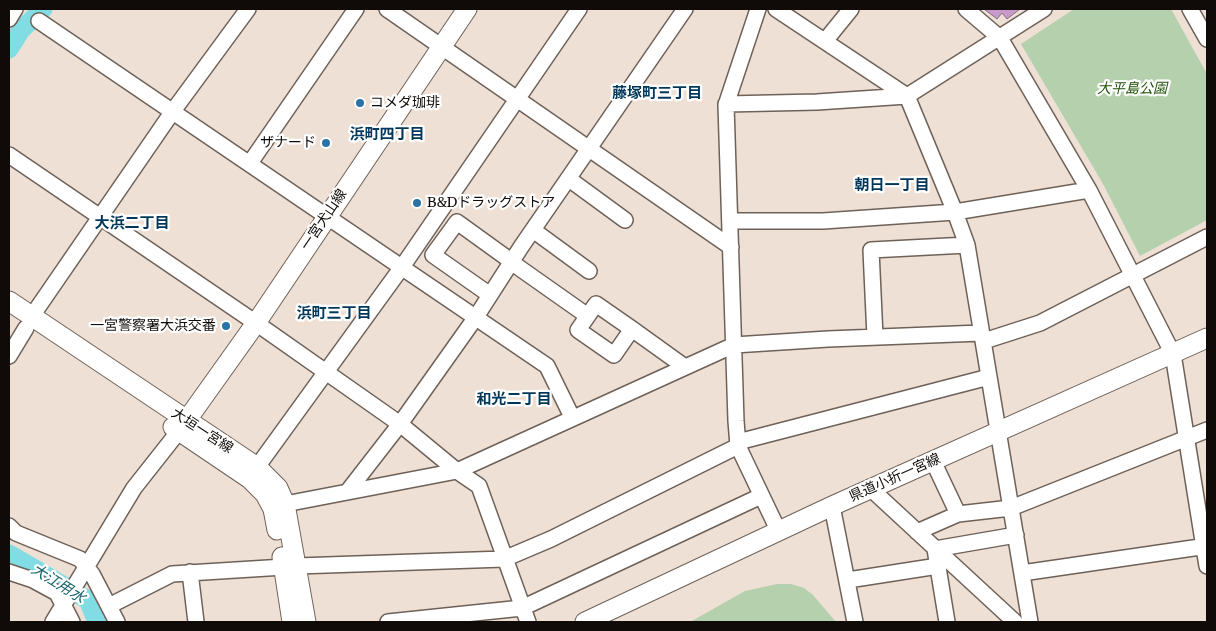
<!DOCTYPE html>
<meta charset="utf-8">
<style>
body{margin:0}
#map{position:relative;width:1216px;height:631px;overflow:hidden;background:#efe0d5;font-family:Merriweather,serif}
canvas{display:block}
.frame{position:absolute;inset:0;border:10px solid #100b08;pointer-events:none}
</style>
<div id="map">
<canvas width="1216" height="631"></canvas>
<div class="frame"></div>
</div>
<script>
const c = document.querySelector('canvas').getContext('2d');
c.lineJoin = 'round';
function paint(path, color) { c.fillStyle = color; c.fill(path, 'evenodd'); }
const poly = rows => new Path2D(rows.map(r => 'M' + r).join(''));
function stroke(path, color, width, dash) { c.strokeStyle = color; c.lineWidth = width; c.lineCap = dash ? 'butt' : 'round'; c.setLineDash(dash || []); c.stroke(path); }
function label(font, color, halo, rows, align = 'center') {
  c.font = font + ' Merriweather,"Noto Sans JP",serif'; c.lineWidth = 4.5; c.setLineDash([]); c.textBaseline = 'middle'; c.strokeStyle = halo; c.fillStyle = color; for (const [text, x, y, turn = 0] of rows) {
    c.save(); c.translate(x, y); c.rotate((+turn || 0) * Math.PI / 180); c.textAlign = isNaN(turn) ? turn : align; if (halo) c.strokeText(text, 0, 0); c.fillText(text, 0, 0); c.restore();
  }
}
const green = poly([
 [1074,9,1171,9,1207,74,1207,220,1140,256,1103,184,1021,44],
 [777,584,791,584,804,588,813,595,836,622,690,622,745,591]
]);
const river = poly([
 [9,49,21,30,43,9],
 [9,554,88,600,97,622]
]);
const building = poly([
 [984,9,1020,9,1007,19,1002,13,997,19,984,9]
]);
const minor = poly([
 [387,9,731,247],
 [758,9,726,105,736,421,738,446,779,532],
 [776,9,907,96,955,212,967,245,1030,622],
 [966,9,1000,38,1089,190,1173,354,1207,566],
 [1190,9,1207,39],
 [9,19,15,9],
 [39,21,547,366,572,417],
 [825,41,851,9],
 [726,104,817,102,907,96,1044,9],
 [9,155,256,323,400,424,457,471,479,486,528,622],
 [250,163,356,9],
 [569,179,625,220],
 [730,221,823,221,955,212,1089,190],
 [533,230,589,271],
 [511,262,582,312],
 [490,295,433,255,457,222,511,261],
 [32,316,173,111,248,9],
 [632,329,614,355,578,330,596,304,632,329,685,367],
 [875,337,871,250,967,245],
 [984,341,1040,323,1207,237],
 [9,356,26,328],
 [738,442,989,377],
 [933,461,958,514],
 [257,467,402,267,579,9],
 [871,489,1015,622],
 [348,491,400,424,476,317,521,247,685,9],
 [285,504,457,471,734,345,828,339,981,333],
 [832,506,855,622],
 [9,526,16,533,80,559,92,574,117,622],
 [917,532,958,514,1011,508,1207,430],
 [297,566,504,559,551,539,738,446],
 [9,572,33,580,57,593,72,622],
 [190,572,196,622],
 [1022,573,1207,546],
 [848,580,938,566],
 [109,606,172,574,284,567],
 [53,622,134,488,179,431],
 [388,622,522,608,761,496],
 [947,622,935,549,1016,535]
]);
const major = poly([
 [9,301,257,467,278,488,285,504,306,622],
 [173,427,250,479,265,494,273,509,277,530],
 [179,431,256,323,467,9],
 [282,557,292,622],
 [585,622,832,506,1207,338]
]);
const markers = [
 [360,103,5,"#2973a6"],
 [326,143,5,"#2973a6"],
 [417,203,5,"#2973a6"],
 [226,326,5,"#2973a6"]
];
const parkNames = [
 ["大平島公園",1132,89]
];
const poiNames = [
 ["コメダ珈琲",370,103],
 ["ザナード",316,143,"right"],
 ["B&Dドラッグストア",427,203],
 ["一宮警察署大浜交番",216,326,"right"]
];
const streetNames = [
 ["一宮犬山線",324,220,-56],
 ["大垣一宮線",202,431,33],
 ["県道小折一宮線",895,478,-24]
];
const neighbourhoodNames = [
 ["藤塚町三丁目",657,94],
 ["浜町四丁目",387,135],
 ["朝日一丁目",892,186],
 ["大浜二丁目",132,224],
 ["浜町三丁目",334,314],
 ["和光二丁目",514,400]
];
const waterNames = [
 ["大江用水",58,584,32]
];
paint(green, '#b5d0ad');
stroke(river, '#82dce3', 19);
paint(building, '#c999cb');
stroke(building, '#7e737f', 1);
stroke(minor, '#6e6158', 18);
stroke(major, '#6e6158', 21);
stroke(minor, '#fff', 15);
stroke(major, '#fff', 19);
for (const [x, y, r, color] of markers) { const dot = new Path2D(); dot.arc(x, y, r, 0, 2 * Math.PI); c.fillStyle = color; c.fill(dot); stroke(dot, '#fff', 2); }
label('italic 14px', '#1e5205', '#fff', parkNames);
label('14px', '#100b08', '#fff', poiNames, 'left');
label('14px', '#100b08', '#fff', streetNames);
label('bold 15px', '#003759', '#fff', neighbourhoodNames);
label('italic 15px', '#186369', '#fff', waterNames);
</script>
